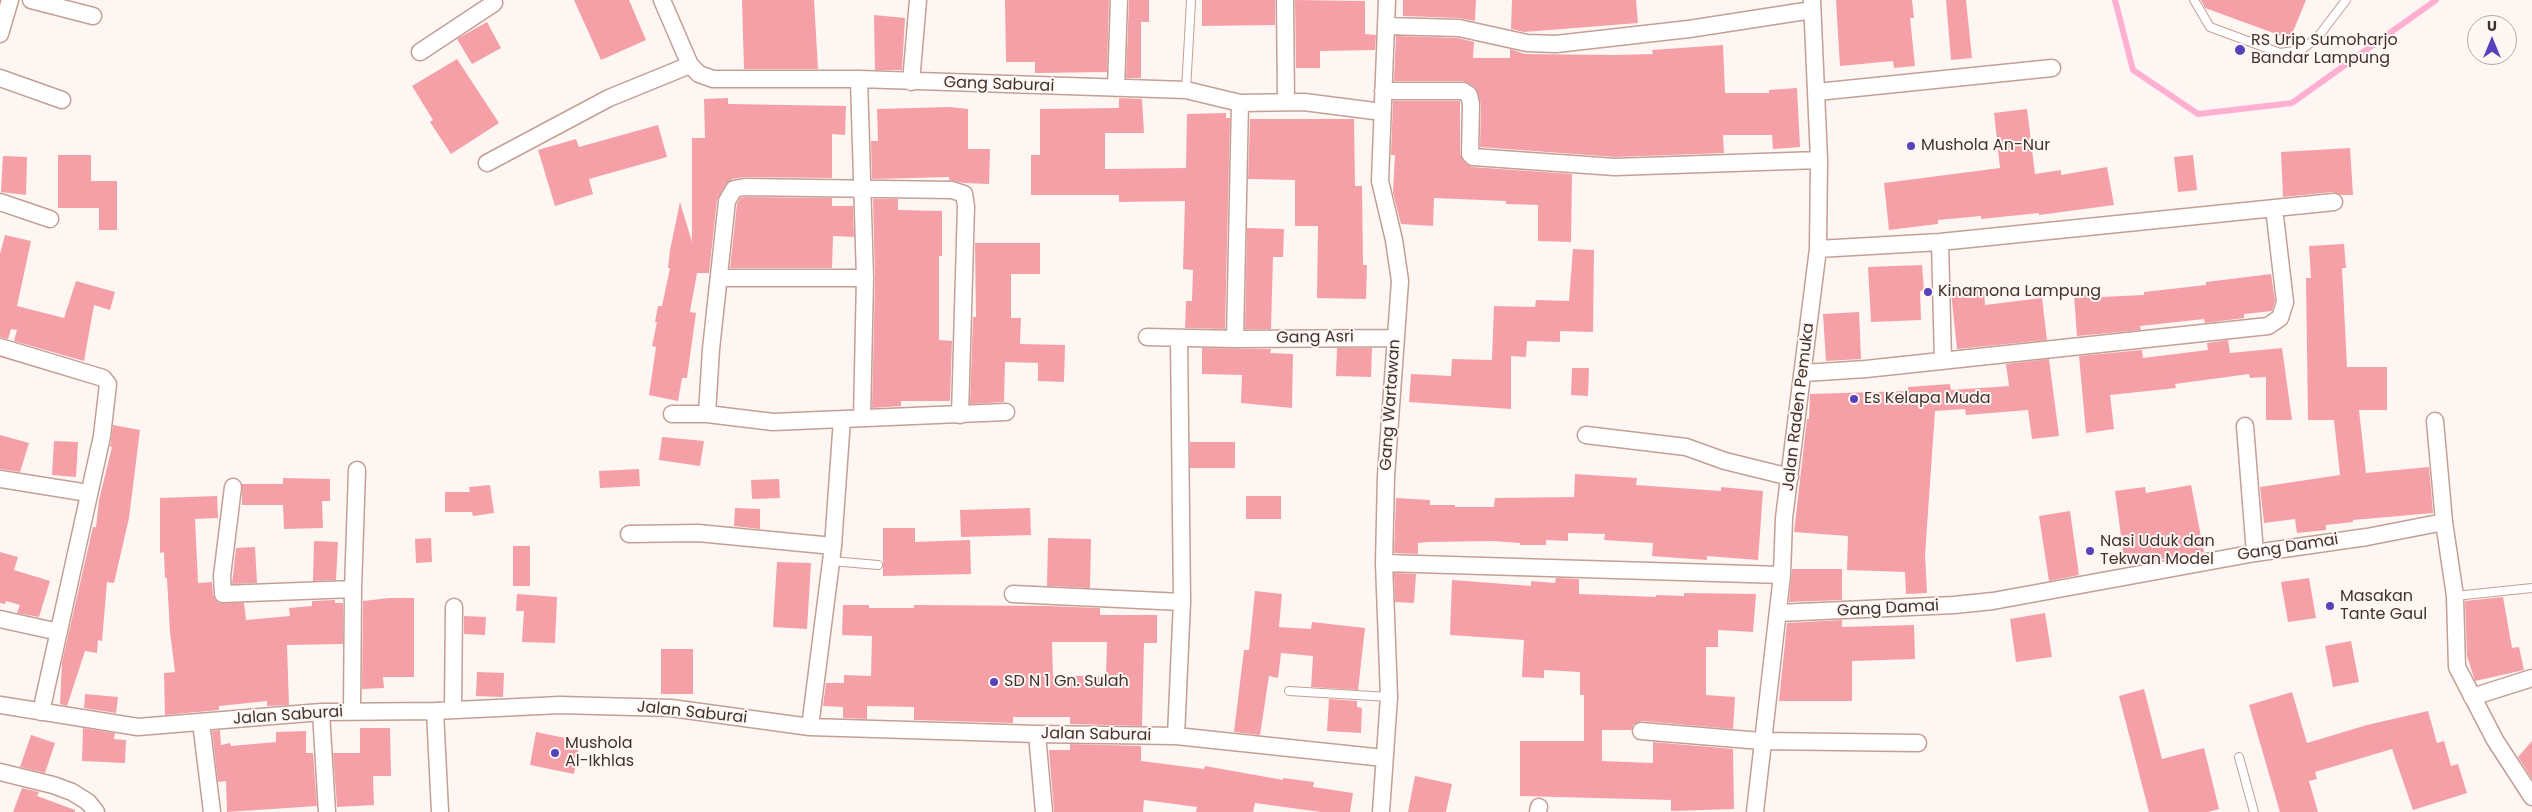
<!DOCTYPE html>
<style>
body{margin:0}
#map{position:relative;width:2532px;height:812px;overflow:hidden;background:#fef6f3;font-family:Poppins,sans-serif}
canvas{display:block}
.north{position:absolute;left:2467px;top:15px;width:50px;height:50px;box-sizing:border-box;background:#fef6f3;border:1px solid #b3a8a5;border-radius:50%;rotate:0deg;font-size:14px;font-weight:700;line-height:20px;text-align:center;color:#42332f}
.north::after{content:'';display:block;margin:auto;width:18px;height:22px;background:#5842bb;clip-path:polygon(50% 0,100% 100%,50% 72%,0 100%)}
</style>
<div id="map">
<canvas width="2532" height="812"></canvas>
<div class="north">U</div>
</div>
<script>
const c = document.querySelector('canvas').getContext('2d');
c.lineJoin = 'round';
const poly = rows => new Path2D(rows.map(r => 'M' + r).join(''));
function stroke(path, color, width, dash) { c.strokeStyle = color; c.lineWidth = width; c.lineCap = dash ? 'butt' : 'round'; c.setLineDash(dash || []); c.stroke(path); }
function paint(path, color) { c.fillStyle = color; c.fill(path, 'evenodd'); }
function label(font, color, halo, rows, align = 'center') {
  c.font = font + ' Poppins,sans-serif'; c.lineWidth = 4; c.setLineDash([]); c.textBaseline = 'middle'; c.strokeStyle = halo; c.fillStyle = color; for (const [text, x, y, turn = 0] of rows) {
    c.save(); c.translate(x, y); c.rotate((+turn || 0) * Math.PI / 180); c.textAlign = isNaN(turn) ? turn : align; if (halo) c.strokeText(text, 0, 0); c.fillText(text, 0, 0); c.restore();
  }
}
const stream = poly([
 [2115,0,2133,70,2198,114,2292,103,2436,0]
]);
const building = poly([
 [574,0,629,0,646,40,601,60],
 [742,0,814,0,818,69,744,69],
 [1005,0,1109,0,1107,72,1035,73,1035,62,1006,62],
 [1129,0,1149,0,1149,22,1141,22,1141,78,1126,78],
 [1202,0,1275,0,1275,25,1202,26],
 [1295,0,1365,1,1365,34,1376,35,1375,50,1320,51,1320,68,1296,68],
 [1403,0,1476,0,1475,21,1459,18,1403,16],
 [1512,0,1636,0,1638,23,1524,32,1511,29],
 [1836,0,1912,0,1914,18,1910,18,1915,66,1894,68,1893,61,1840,66],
 [1946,0,1966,0,1972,58,1951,60],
 [2201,0,2306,0,2290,39,2205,8],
 [874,15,905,18,902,70,875,70],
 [487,22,501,48,472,64,457,39],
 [1396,36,1458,38,1474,42,1473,58,1510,58,1510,49,1525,54,1616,55,1653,54,1652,50,1723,45,1725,93,1769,93,1769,90,1797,88,1800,147,1773,149,1772,135,1723,135,1724,153,1615,157,1480,147,1481,104,1475,87,1463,81,1394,81],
 [457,59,499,123,451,154,430,122,433,120,412,86],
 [728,98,728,104,846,106,845,135,832,134,832,178,745,177,732,179,726,184,717,200,709,273,697,273,690,312,696,313,687,378,682,378,678,401,649,395,656,347,652,346,657,322,655,322,658,306,662,306,670,268,668,268,670,250,680,202,692,242,692,138,705,138,704,99],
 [1119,98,1142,99,1144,133,1105,133,1105,169,1186,168,1187,114,1226,113,1226,118,1230,118,1225,329,1185,328,1186,301,1192,301,1193,270,1183,269,1185,201,1119,202,1119,195,1031,195,1031,155,1040,155,1040,109,1119,108],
 [1393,101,1460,101,1460,154,1463,161,1472,167,1572,174,1571,242,1538,241,1538,205,1506,204,1506,201,1434,198,1433,226,1401,224,1393,193,1395,155,1391,155],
 [950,107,968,109,968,149,990,149,989,184,964,183,949,180,949,177,872,179,871,141,878,141,877,109],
 [2027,109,2035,174,2061,170,2061,175,2107,167,2114,205,2039,215,2039,213,1981,219,1981,216,1938,220,1938,224,1889,230,1884,183,2000,168,1994,113],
 [1250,119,1354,119,1355,186,1362,186,1363,265,1367,265,1366,299,1317,298,1318,226,1295,226,1295,180,1248,179],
 [658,125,667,157,589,179,593,194,555,206,538,150,576,139,579,147],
 [2350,148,2353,195,2341,195,2333,192,2283,197,2281,152],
 [58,155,91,155,91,181,117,181,117,230,99,230,99,208,58,208],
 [2193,155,2197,190,2178,192,2174,157],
 [3,156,27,157,26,195,1,192],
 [746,197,832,198,832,206,853,206,854,237,833,236,832,268,730,268,737,204,740,198],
 [873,199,898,199,898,210,942,211,942,256,939,256,939,340,952,341,950,401,901,401,901,406,872,408,875,278],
 [1247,228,1284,229,1283,257,1273,257,1271,329,1245,329],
 [5,235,31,241,17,306,64,318,76,281,115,292,110,310,94,305,84,361,14,341,17,330,11,329,8,339,0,337,0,254],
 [975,243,1040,243,1040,274,1011,274,1011,318,1021,318,1020,344,1065,345,1064,382,1038,381,1038,363,1005,362,1004,402,970,404,973,317,976,317],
 [2344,244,2346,268,2342,268,2347,367,2387,367,2387,410,2359,410,2366,473,2429,467,2433,513,2353,520,2353,522,2326,525,2326,530,2297,533,2295,519,2264,523,2260,487,2340,475,2334,420,2308,420,2306,278,2311,278,2309,246],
 [1573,249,1594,250,1593,332,1560,331,1560,342,1527,341,1526,357,1511,356,1511,409,1409,402,1411,374,1451,376,1452,359,1492,360,1494,306,1535,307,1536,300,1569,301],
 [1922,265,1924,291,1920,291,1921,320,1871,322,1868,267],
 [2271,274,2275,301,2272,311,2244,314,2244,318,2205,323,2204,319,2140,326,2141,330,2077,336,2074,295,2100,293,2101,297,2144,295,2144,292,2206,285,2206,282],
 [1984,288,1985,305,2042,298,2047,340,1957,349,1951,292],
 [1859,312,1861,359,1826,361,1823,314],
 [2228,340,2230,353,2282,348,2292,420,2266,420,2266,377,2250,378,2249,374,2175,384,2176,388,2110,395,2114,429,2086,433,2079,356,2142,350,2143,358,2208,350,2207,343],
 [1202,348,1271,349,1270,353,1293,354,1292,408,1241,403,1242,375,1202,374],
 [1337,348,1372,348,1371,377,1336,376],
 [2049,359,2059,436,2032,439,2028,410,1966,415,1965,409,1935,411,1925,555,1927,593,1906,594,1905,572,1847,570,1848,536,1794,532,1807,419,1809,419,1810,394,1908,391,1908,387,1950,384,1951,390,2009,386,2006,364],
 [1572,368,1589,368,1588,396,1571,395],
 [113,425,140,430,129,518,114,583,107,582,102,641,98,640,97,653,85,651,67,706,60,704,62,662,93,527,96,527,99,500,112,447,110,447],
 [0,435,29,443,20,472,0,469],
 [662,437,704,441,700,466,659,460],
 [54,441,78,442,76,477,52,475],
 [1190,442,1235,442,1235,468,1190,468],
 [639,469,640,486,600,488,599,471],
 [1575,474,1637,478,1636,485,1721,491,1721,487,1763,491,1758,560,1707,556,1707,560,1652,556,1653,543,1604,540,1605,534,1568,533,1568,541,1546,540,1546,545,1520,545,1520,543,1493,541,1428,542,1418,543,1418,554,1394,553,1396,498,1430,500,1430,505,1455,505,1455,507,1494,507,1495,498,1574,497],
 [283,478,330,479,330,501,322,501,323,528,284,529,283,505,242,505,242,484,283,484],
 [779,479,780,498,752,499,751,480],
 [490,485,494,513,473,516,472,512,445,512,445,492,470,492,469,487],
 [2191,485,2204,552,2125,566,2115,491,2145,487,2146,493],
 [217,496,218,518,195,519,198,583,212,582,213,595,219,603,244,603,246,620,290,616,289,608,312,606,312,601,335,600,335,603,343,603,343,644,287,645,289,705,267,706,267,701,219,706,219,710,165,715,164,673,175,672,170,632,167,578,165,578,164,552,160,553,160,498],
 [1246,496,1281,496,1281,519,1246,519],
 [735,508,760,509,760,529,734,526],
 [1030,508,1031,535,961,537,960,510],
 [2070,511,2079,575,2049,581,2039,516],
 [883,528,915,528,915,542,970,540,971,574,883,576],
 [431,538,432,562,416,563,415,539],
 [1048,538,1091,539,1090,588,1047,586],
 [314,541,338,542,336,580,313,581],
 [513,546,530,546,530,586,513,586],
 [255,547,257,583,232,584,236,548],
 [0,552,18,557,14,570,50,581,39,617,17,613,20,605,6,601,5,604,0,603],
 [777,562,811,563,807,629,773,627],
 [1792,569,1842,569,1842,600,1789,602],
 [1394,573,1416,574,1414,603,1395,602],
 [1556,578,1579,579,1579,594,1656,597,1656,595,1684,596,1684,593,1756,594,1753,632,1718,630,1718,647,1706,647,1706,695,1735,697,1733,729,1642,721,1633,725,1631,730,1602,730,1602,761,1653,763,1653,742,1733,749,1734,809,1671,811,1671,800,1520,796,1520,741,1584,741,1584,695,1580,695,1580,672,1544,670,1544,678,1522,677,1524,640,1450,635,1452,580,1531,586,1531,581,1555,583],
 [2309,578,2316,618,2288,622,2281,582],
 [1255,591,1282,594,1279,627,1311,629,1312,622,1365,628,1358,690,1311,687,1313,656,1281,653,1278,678,1269,676,1260,735,1234,732,1244,650,1249,650],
 [517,594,557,597,555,643,522,642,524,611,516,611],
 [2503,597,2512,648,2519,647,2524,670,2475,681,2467,656,2465,601],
 [389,598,414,598,414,677,383,677,384,688,362,689,363,601],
 [843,605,869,605,869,608,914,608,914,605,1047,606,1100,608,1100,615,1157,615,1157,643,1144,643,1142,726,1070,724,1070,717,1013,717,1013,723,914,720,914,707,867,706,867,719,843,718,843,707,823,706,826,683,844,683,844,675,871,676,872,636,842,635],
 [1052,642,1107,642,1106,676,1053,676],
 [2045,613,2052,657,2016,662,2010,619],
 [464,616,486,617,485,635,464,634],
 [1842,620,1842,627,1914,625,1915,659,1852,661,1852,701,1779,701,1787,623],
 [2351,641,2359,682,2333,687,2325,646],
 [661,649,693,649,693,694,661,694],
 [477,672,504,673,503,697,476,696],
 [2144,689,2162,759,2204,748,2219,809,2208,812,2149,812,2119,696],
 [2292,692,2307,743,2367,725,2428,711,2437,743,2444,741,2451,766,2458,764,2467,793,2413,810,2392,749,2315,772,2317,779,2309,781,2318,812,2280,812,2249,705],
 [85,694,118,697,116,713,84,708],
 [1329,699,1357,701,1357,707,1362,708,1361,733,1327,731],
 [83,728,115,733,114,739,126,740,125,763,82,761],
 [360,728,390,728,391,776,373,776,374,805,337,807,333,753,360,753],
 [220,730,221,745,230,743,231,746,276,742,276,732,306,731,306,753,313,753,317,806,227,812,226,781,218,782,212,731],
 [536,732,580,741,574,774,530,765],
 [31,735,55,743,45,773,20,767],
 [2532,741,2532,779,2518,757],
 [1070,744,1141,746,1141,761,1204,769,1205,766,1283,780,1283,778,1314,782,1313,787,1353,793,1350,812,1321,812,1255,803,1253,812,1196,812,1197,807,1144,800,1143,812,1054,812,1049,750,1070,750],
 [1415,776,1452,784,1446,812,1408,812],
 [22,788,39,792,37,796,75,810,75,812,13,812]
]);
const service = poly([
 [2194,0,2210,27,2280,53,2301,50,2318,37,2346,0],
 [1186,90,1191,1],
 [831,561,878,565],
 [2455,596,2532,588],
 [1289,691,1389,697],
 [2239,757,2254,812]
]);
const minor = poly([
 [31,0,93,16],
 [662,0,690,65,699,74,713,79,859,79,1186,90,1240,103,1304,102,1382,112],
 [1285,0,1286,102],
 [1386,26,1459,28,1527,43,1556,44,1689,29,1812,10],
 [0,34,10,0],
 [420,52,494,3],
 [0,78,62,100],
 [859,79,865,278,862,418],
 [911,82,918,0],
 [1116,88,1119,0],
 [1383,91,1463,91,1469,95,1471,104,1470,154,1473,157,1615,167,1819,160],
 [1817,92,2052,68],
 [487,163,609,98,690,65],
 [0,202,50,219],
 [1940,242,1943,361],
 [1818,249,1940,242,2334,202],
 [720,278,865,278],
 [1147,337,1235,339,1395,338],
 [1235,339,1240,103],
 [0,347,103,378,108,384,102,436,41,712],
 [1804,373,1866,369,2268,326,2280,318,2285,302,2274,208],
 [672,414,707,414,773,422,1006,412],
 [707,414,711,349,727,201,734,189,745,187,952,190,964,194,966,206,960,415],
 [2435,421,2444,522,2455,596,2457,667,2495,740,2532,797],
 [2245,426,2255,553],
 [1586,435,1686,447,1725,461,1790,477],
 [0,479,88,493],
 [233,487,222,576,223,594,353,589],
 [629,534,698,533,833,546],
 [1384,563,1782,575],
 [1013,594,1182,602],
 [1778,613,1954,605,1993,601,2255,553,2367,537,2444,522],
 [0,619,59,632],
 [2472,697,2532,678],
 [0,705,138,727,321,712,435,711,560,705,671,708,810,727,1037,734,1176,736,1384,758],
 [453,709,454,607],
 [352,711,353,589,357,470],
 [435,711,440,812],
 [321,712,327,812],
 [201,722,212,812],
 [810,727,833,546,842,419],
 [1641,731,1761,741,1918,743],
 [1037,734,1044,812],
 [1176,736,1182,602,1179,338],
 [0,772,53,785,72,792,88,802,96,812],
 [1381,812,1389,697,1384,563,1386,476,1400,281,1394,240,1380,181,1387,0],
 [1538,812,1539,807],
 [1755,812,1782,575,1784,518,1818,249,1819,160,1812,0]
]);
const markers = [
 [2240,50,6,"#5842bb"],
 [1911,146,5,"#5842bb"],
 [1928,292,5,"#5842bb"],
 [1854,399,5,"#5842bb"],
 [2090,551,5,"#5842bb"],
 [2330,606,5,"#5842bb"],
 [994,682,5,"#5842bb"],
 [555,753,5,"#5842bb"]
];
const poiNames = [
 ["RS Urip Sumoharjo",2251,41],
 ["Bandar Lampung",2251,59],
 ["Mushola An-Nur",1921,146],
 ["Kinamona Lampung",1938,292],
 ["Es Kelapa Muda",1864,399],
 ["Nasi Uduk dan",2100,542],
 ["Tekwan Model",2100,560],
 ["Masakan",2340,597],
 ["Tante Gaul",2340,615],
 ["SD N 1 Gn. Sulah",1004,682],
 ["Mushola",565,744],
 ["Al-Ikhlas",565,762]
];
const streetNames = [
 ["Gang Saburai",999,85,2],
 ["Gang Asri",1315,338,-1],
 ["Gang Wartawan",1391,405,-86],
 ["Jalan Raden Pemuka",1799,407,-83],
 ["Gang Damai",2288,548,-9],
 ["Gang Damai",1888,609,-3],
 ["Jalan Saburai",692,713,6],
 ["Jalan Saburai",288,716,-4],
 ["Jalan Saburai",1096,735,1]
];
stroke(stream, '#ffb0d2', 6);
paint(building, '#f5a0a7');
stroke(service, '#c39f94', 10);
stroke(minor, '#c39f94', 19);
stroke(service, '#fff', 8);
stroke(minor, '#fff', 16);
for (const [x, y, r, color] of markers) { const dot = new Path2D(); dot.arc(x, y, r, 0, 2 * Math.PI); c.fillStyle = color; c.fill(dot); stroke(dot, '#fef6f3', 2); }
label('16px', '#42332f', '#fef6f3', poiNames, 'left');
label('16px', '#42332f', '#fef6f3', streetNames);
</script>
